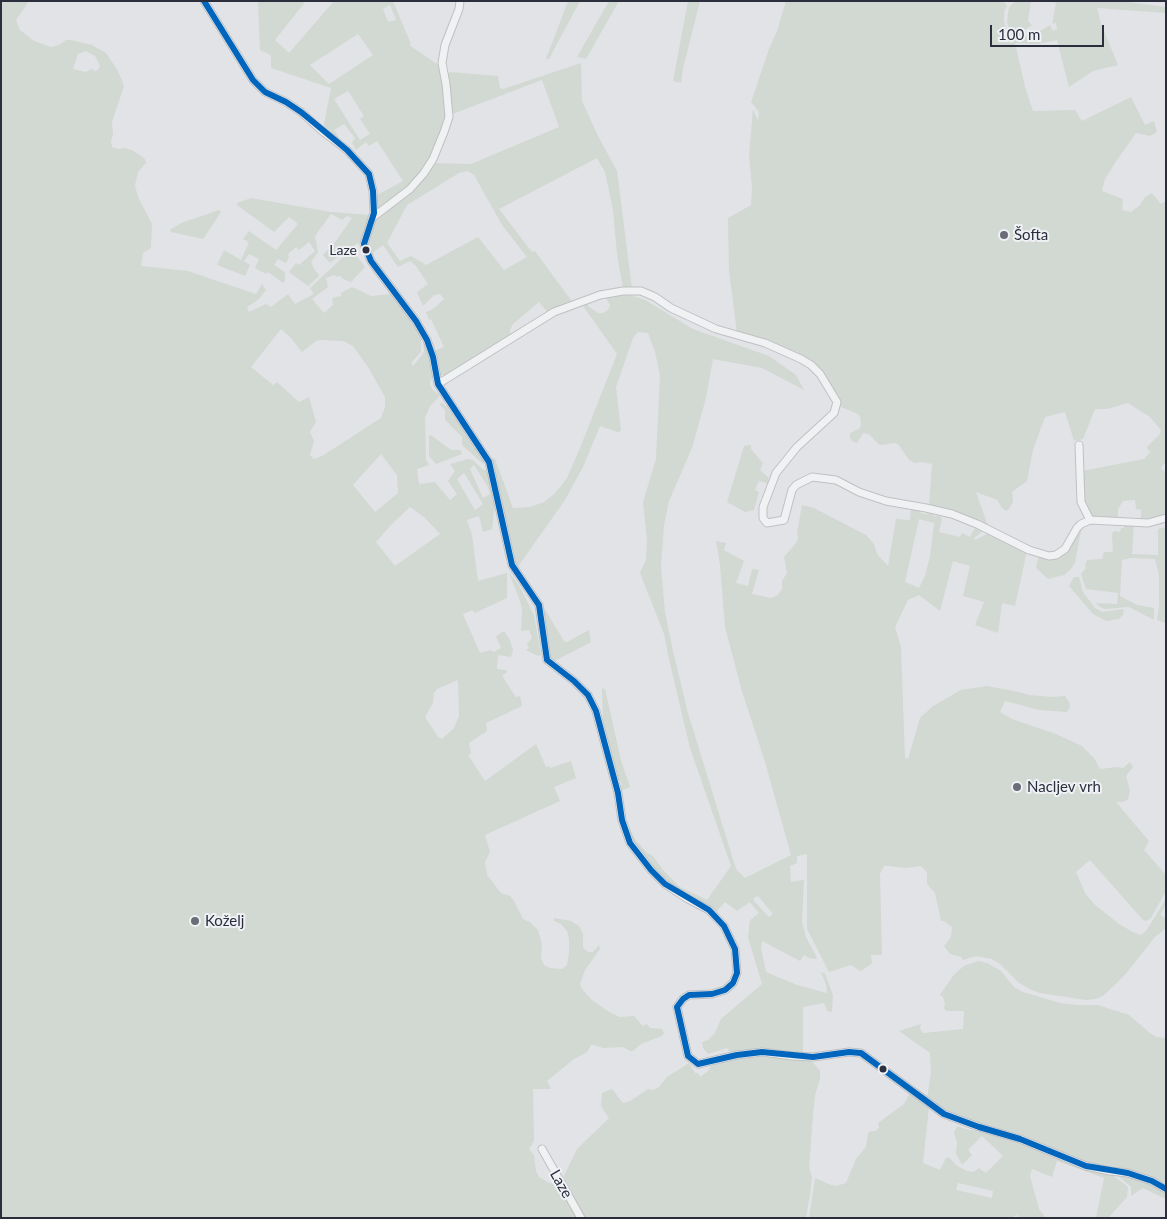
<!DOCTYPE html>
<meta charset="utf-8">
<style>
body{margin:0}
#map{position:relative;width:1167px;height:1219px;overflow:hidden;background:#e2e3e6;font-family:Lato,sans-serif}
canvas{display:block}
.frame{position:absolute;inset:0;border:2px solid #2a2e3d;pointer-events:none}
.scale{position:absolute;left:990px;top:25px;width:114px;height:22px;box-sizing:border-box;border:2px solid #2a2e3d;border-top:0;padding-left:6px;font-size:15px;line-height:18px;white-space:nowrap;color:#2a2e3d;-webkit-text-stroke:4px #eff1f5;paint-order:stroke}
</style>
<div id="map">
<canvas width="1167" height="1219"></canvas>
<div class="frame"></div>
<div class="scale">100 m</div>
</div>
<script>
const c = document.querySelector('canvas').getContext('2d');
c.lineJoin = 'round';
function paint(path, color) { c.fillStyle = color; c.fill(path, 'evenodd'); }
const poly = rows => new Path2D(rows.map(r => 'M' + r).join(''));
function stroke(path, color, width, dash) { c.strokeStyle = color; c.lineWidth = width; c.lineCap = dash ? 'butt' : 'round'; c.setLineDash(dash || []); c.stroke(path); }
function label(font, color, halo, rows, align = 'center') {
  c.font = font + ' Lato,sans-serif'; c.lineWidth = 4; c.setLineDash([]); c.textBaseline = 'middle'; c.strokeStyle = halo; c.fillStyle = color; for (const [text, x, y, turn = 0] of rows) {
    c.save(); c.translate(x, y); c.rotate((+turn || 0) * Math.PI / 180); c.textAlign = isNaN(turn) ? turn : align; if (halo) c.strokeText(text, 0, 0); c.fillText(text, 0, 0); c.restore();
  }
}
const green = poly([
 [1,1,29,1,16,20,20,30,34,41,51,47,59,45,66,40,71,40,92,45,106,53,118,71,124,86,112,122,113,135,111,141,112,147,118,149,124,148,132,150,145,159,146,163,138,172,135,185,138,197,152,224,151,248,143,253,141,266,188,271,256,294,262,284,266,290,258,300,247,307,249,312,266,304,271,307,288,294,295,304,314,294,310,288,342,258,351,253,356,255,365,267,351,282,343,279,340,276,336,277,335,275,326,278,328,287,312,299,324,313,333,305,332,298,341,296,341,293,352,287,371,296,391,294,421,332,421,352,411,363,413,366,422,355,424,351,423,338,426,341,434,376,430,381,430,385,433,390,440,396,430,406,425,418,426,459,429,465,417,469,419,484,435,482,450,500,457,494,448,481,455,471,450,464,468,459,473,460,482,469,488,471,495,504,492,529,483,532,479,516,467,520,472,535,478,581,507,573,507,598,475,613,472,610,463,614,480,653,490,650,494,652,501,648,496,636,504,631,510,640,513,650,511,657,498,655,497,669,506,670,507,672,502,676,516,697,520,696,522,706,486,723,487,731,469,743,471,754,468,755,485,781,536,744,546,767,549,766,550,768,571,761,576,778,554,787,560,801,485,835,490,852,485,862,487,875,501,893,510,896,514,901,523,919,530,922,538,930,542,945,541,958,544,965,550,968,562,969,567,965,569,953,569,939,567,931,561,924,554,921,554,918,571,921,579,926,583,934,583,948,588,952,593,952,599,945,600,949,585,970,580,984,582,989,592,1000,609,1012,620,1017,634,1016,643,1026,647,1024,650,1028,662,1029,664,1033,662,1036,641,1044,633,1051,630,1051,623,1047,603,1048,594,1045,591,1045,587,1052,574,1059,547,1081,551,1089,533,1089,534,1141,529,1149,534,1155,536,1171,539,1177,549,1183,555,1184,562,1180,577,1149,607,1120,609,1118,601,1106,602,1093,612,1089,623,1103,630,1101,648,1089,654,1090,659,1087,667,1077,689,1063,695,1073,698,1073,700,1077,708,1071,711,1066,741,1057,776,1057,812,1061,820,1071,820,1079,815,1095,813,1115,809,1167,812,1177,810,1194,806,1218,1,1218],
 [86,51,95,56,100,66,98,70,95,71,91,69,86,72,73,69,78,54],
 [281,329,291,338,302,352,316,341,321,340,343,341,353,346,368,367,385,397,385,407,381,418,322,456,314,459,310,455,314,441,310,432,316,422,309,397,299,402,277,382,273,385,251,367],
 [381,454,397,475,398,493,375,512,353,485],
 [474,465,488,487,490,494,483,498,470,469],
 [464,473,483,504,475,510,457,479],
 [410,507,424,517,440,534,395,566,376,542,391,525],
 [458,680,459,716,454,728,442,739,438,737,425,717,433,703,434,693,437,689],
 [258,1,306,1,275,40,289,53,334,1,393,1,411,44,409,45,440,66,447,110,444,126,439,142,416,181,379,209,377,206,377,195,403,181,377,141,369,146,366,142,356,150,352,143,355,138,344,124,334,130,342,142,323,129,331,88,271,68,271,55,260,50],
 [390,5,396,20,388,22,383,9],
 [358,34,373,55,329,84,310,65],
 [348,91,364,116,360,119,370,134,360,140,334,99],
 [568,1,580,1,549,59,546,59],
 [609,1,619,1,586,59,577,57],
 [688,1,700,1,683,69,681,83,673,81],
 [786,1,1003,1,1007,6,1004,12,1004,22,1011,43,1014,41,1007,22,1008,14,1009,7,1016,1,1031,1,1028,21,1032,25,1023,31,1028,38,1050,25,1053,31,1057,29,1056,23,1052,24,1056,3,1050,1,1119,1,1166,7,1166,13,1097,8,1101,24,1118,65,1093,71,1069,87,1057,40,1037,44,1015,43,1025,87,1033,111,1075,110,1082,121,1131,97,1145,125,1154,121,1157,132,1150,136,1136,133,1115,163,1105,179,1102,191,1123,199,1122,210,1131,212,1140,205,1145,197,1152,193,1161,204,1166,201,1166,461,1161,468,1166,473,1166,515,1141,521,1141,510,1136,509,1135,500,1123,501,1118,509,1118,516,1116,520,1093,516,1083,507,1082,471,1144,459,1151,451,1148,450,1147,447,1160,434,1161,430,1150,417,1128,403,1107,409,1095,409,1083,439,1074,441,1065,412,1045,417,1033,450,1027,481,1012,492,1013,502,1009,509,1006,511,1003,509,997,500,976,492,989,529,957,512,929,505,932,464,922,462,915,463,909,460,898,444,894,443,881,445,878,444,869,434,863,433,857,443,853,442,850,438,850,433,859,429,861,425,860,416,856,413,836,405,822,383,806,363,737,333,729,271,728,218,751,205,752,188,749,155,753,109,758,121,759,112,751,102,769,49,777,31],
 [581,63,582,101,598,136,617,171,632,289,623,289,617,254,613,210,605,172,597,158,499,209,532,252,535,251,573,303,548,313,539,302,513,324,510,330,511,336,446,375,440,375,434,351,444,347,431,319,429,320,426,312,433,309,444,299,440,294,434,295,423,306,417,292,428,284,416,266,410,261,398,267,383,245,371,254,369,241,375,219,434,163,471,164,559,127,542,80,450,115,447,74,450,72,498,76,500,88,503,89],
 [468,171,474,175,502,225,527,257,504,270,478,237,426,265,411,256,400,261,387,243,407,205,459,173],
 [251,198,331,212,369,215,369,219,360,242,341,254,330,263,323,255,336,241,352,218,347,216,342,220,331,214,315,236,318,252,311,262,314,269,319,275,318,277,308,286,289,272,296,263,299,265,315,251,309,242,299,250,296,247,288,254,289,257,286,263,278,259,274,265,285,272,285,281,283,283,268,272,266,274,255,268,259,259,249,254,244,261,250,265,245,276,217,265,224,250,241,260,249,242,243,239,249,231,276,250,298,224,289,217,274,232,237,205,237,203],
 [219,210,221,212,203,239,171,232,170,230,181,223],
 [617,293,630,295,645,300,693,329,769,356,796,375,804,390,762,368,713,359,706,398,692,448,669,501,664,525,661,566,665,612,673,651,688,713,736,869,745,878,791,855,765,762,741,688,725,627,720,565,716,541,726,543,724,550,744,561,736,583,748,586,752,569,759,570,752,594,771,598,778,595,782,589,782,581,787,573,784,557,796,543,798,538,797,533,802,505,814,508,866,535,874,544,877,554,888,566,896,519,910,520,911,509,918,509,921,513,925,514,933,513,934,516,940,516,942,519,939,532,960,537,962,533,970,537,976,526,984,530,974,538,975,540,987,534,991,534,1027,551,1015,606,1002,603,998,633,975,625,984,602,963,596,970,566,953,561,940,611,919,595,908,600,895,627,901,647,905,758,908,759,920,718,933,706,961,690,987,686,1014,691,1030,695,1052,697,1065,696,1069,702,1070,707,1067,712,1039,710,1005,701,1000,712,1012,719,1056,734,1082,746,1094,758,1100,769,1117,767,1123,768,1130,762,1133,767,1126,776,1130,791,1128,799,1123,802,1116,802,1149,841,1144,850,1166,875,1166,891,1151,918,1146,921,1143,920,1090,860,1076,872,1085,893,1094,904,1119,924,1133,932,1141,935,1146,931,1166,899,1166,905,1160,915,1166,918,1166,928,1155,937,1124,976,1103,996,1096,999,1086,1000,1040,993,1029,989,1018,982,1000,964,992,959,976,956,963,960,961,957,950,954,944,946,951,937,952,927,944,921,941,921,935,893,927,884,927,873,923,868,920,866,906,868,888,866,884,866,880,874,882,955,871,955,872,963,864,969,860,971,851,965,829,972,807,929,807,854,797,856,797,863,790,866,791,882,804,880,802,922,806,937,817,958,816,959,809,958,804,955,800,961,762,941,761,948,766,972,797,985,827,993,826,984,821,972,825,974,833,995,832,1012,827,1011,824,1003,803,1007,803,1055,731,1054,727,1048,708,1054,703,1048,702,1042,708,1040,715,1033,721,1019,762,984,748,937,750,920,759,913,750,902,737,911,725,902,715,913,662,879,634,844,628,829,630,829,635,839,647,853,653,856,663,870,680,887,707,900,731,866,690,748,669,659,664,634,640,573,646,560,647,540,643,502,656,459,660,375,655,352,648,333,638,332,633,338,616,387,621,431,617,432,600,426,583,467,565,500,517,568,491,458,495,459,513,508,530,507,544,502,553,495,561,486,567,478,580,448,617,354,581,303,586,301,589,307,594,310,598,313,603,313,608,310,610,305,604,295],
 [919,519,934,523,930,556,925,576,919,588,905,582],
 [758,896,773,914,769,917,754,901,754,898],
 [441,402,447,407,487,463,485,464,482,463,462,445,462,437,445,420,445,410,440,405],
 [431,435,451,450,460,450,462,454,436,464,429,456,429,436],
 [748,445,751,445,751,449,763,463,760,470,768,477,769,484,759,481,755,490,759,492,754,510,745,512,727,502,744,446],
 [1125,524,1134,524,1132,554,1158,555,1158,529,1166,527,1166,623,1157,620,1159,607,1159,575,1155,559,1132,558,1122,560,1120,596,1137,605,1154,608,1154,620,1129,607,1105,609,1100,607,1095,603,1117,604,1118,593,1086,589,1081,574,1086,568,1085,566,1087,560,1102,559,1104,552,1113,552,1112,534,1114,531,1120,532,1121,528,1124,528],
 [1082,526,1075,563,1070,570,1064,575,1048,579,1036,568,1039,555,1057,557],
 [509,573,519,585,534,615,541,655,538,656,526,650,529,648,527,644,532,638,529,630,521,631,522,608,519,598],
 [1074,577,1079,577,1083,592,1095,608,1102,612,1124,609,1123,615,1119,619,1106,621,1093,614,1069,586],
 [542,608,544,608,564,641,567,642,589,630,591,642,553,662,549,654],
 [602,688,605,689,621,760,630,787,620,791,619,786,622,785,620,780,617,780,608,746,603,721],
 [978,961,987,963,1001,971,1014,987,1023,992,1060,1003,1077,1005,1098,1005,1129,1015,1151,1034,1157,1037,1166,1038,1166,1188,1094,1166,1023,1135,961,1118,948,1113,927,1099,931,1072,930,1053,899,1031,921,1024,920,1029,923,1033,963,1029,964,1011,946,1011,944,1008,945,1004,943,997,940,995,953,976,959,970,964,966],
 [910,1093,929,1107,923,1163,940,1170,946,1158,949,1157,956,1165,967,1171,973,1172,979,1168,986,1173,1003,1156,982,1136,968,1150,972,1155,962,1165,956,1154,957,1142,954,1133,957,1126,966,1129,1012,1139,1086,1168,1110,1173,1128,1187,1127,1197,1108,1218,1096,1218,1104,1178,1057,1161,1052,1177,1032,1169,1030,1176,1039,1209,1046,1218,1021,1218,1017,1215,1010,1218,809,1218,815,1178,831,1185,836,1186,846,1183,856,1159,866,1147,868,1133,871,1131,876,1131,879,1127,878,1123,904,1104],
 [958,1183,993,1191,992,1198,956,1190],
 [1117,1173,1151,1185,1166,1194,1166,1199,1143,1188,1131,1196,1131,1187,1118,1176]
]);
const minor = poly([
 [204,1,253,80,265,92,286,102,301,112,321,130,347,150,369,174,373,191,374,213,364,244,371,261,416,321,427,340,433,357,438,384,489,462,512,565,539,605,547,660,574,681,588,695,596,711,618,793,622,820,630,843,651,870,665,884,688,899,709,910,724,926,735,949,737,973,733,983,725,990,712,994,689,995,683,999,677,1007,688,1056,698,1064,737,1055,762,1052,793,1056,813,1057,849,1052,861,1053,944,1114,979,1127,1020,1139,1086,1166,1110,1171,1128,1173,1152,1181,1166,1189],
 [372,218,410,189,424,173,433,159,444,132,449,117,446,84,442,63,445,45,459,9,460,1],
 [438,384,554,312,600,295,623,291,641,291,655,297,671,308,716,329,765,343,801,359,811,365,820,374,837,402,834,413,797,447,776,473,763,507,763,518,767,523,784,520,792,490,796,485,812,477,836,480,859,492,886,501,926,508,952,514,977,524,1029,550,1049,556,1056,555,1065,549,1077,528,1081,524,1090,520,1148,523,1166,518],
 [1079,445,1081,502,1090,520],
 [542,1149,581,1218]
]);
const bus1 = poly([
 [204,1,253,80,265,92,286,102,301,112,347,150,369,174,373,191,374,213,364,244,371,261,416,321,427,340,433,357,438,384,489,462,512,565,539,605,547,660,574,681,588,695,596,711,618,793,622,820,630,843,651,870,665,884,709,910,724,926,735,949,737,973,733,983,725,990,712,994,689,995,683,999,677,1007,688,1056,698,1064,737,1055,762,1052,813,1057,849,1052,861,1053,944,1114,979,1127,1020,1139,1086,1166,1128,1173,1152,1181,1166,1189]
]);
const markers = [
 [1004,235,5,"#6a6d78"],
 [366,250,4.5,"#2a2e3d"],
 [1017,787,5,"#6a6d78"],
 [195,921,5,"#6a6d78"],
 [883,1069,4.5,"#2a2e3d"]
];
const busNames = [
 ["Laze",357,250]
];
const poiNames = [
 ["Šofta",1014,235],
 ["Nacljev vrh",1027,787],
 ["Koželj",205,921]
];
const streetNames = [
 ["Laze",561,1184,60]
];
paint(green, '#d1d9d2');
stroke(minor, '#bfc0c3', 9);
stroke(minor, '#f0f1f3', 7);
stroke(bus1, '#0065bd', 6);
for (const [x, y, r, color] of markers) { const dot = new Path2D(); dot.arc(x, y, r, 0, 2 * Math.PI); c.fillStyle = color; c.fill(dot); stroke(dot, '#eff1f5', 2); }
label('14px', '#2a2e3d', '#eff1f5', busNames, 'right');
label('15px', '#2a2e3d', '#eff1f5', poiNames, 'left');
label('15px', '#2a2e3d', '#eff1f5', streetNames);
</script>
